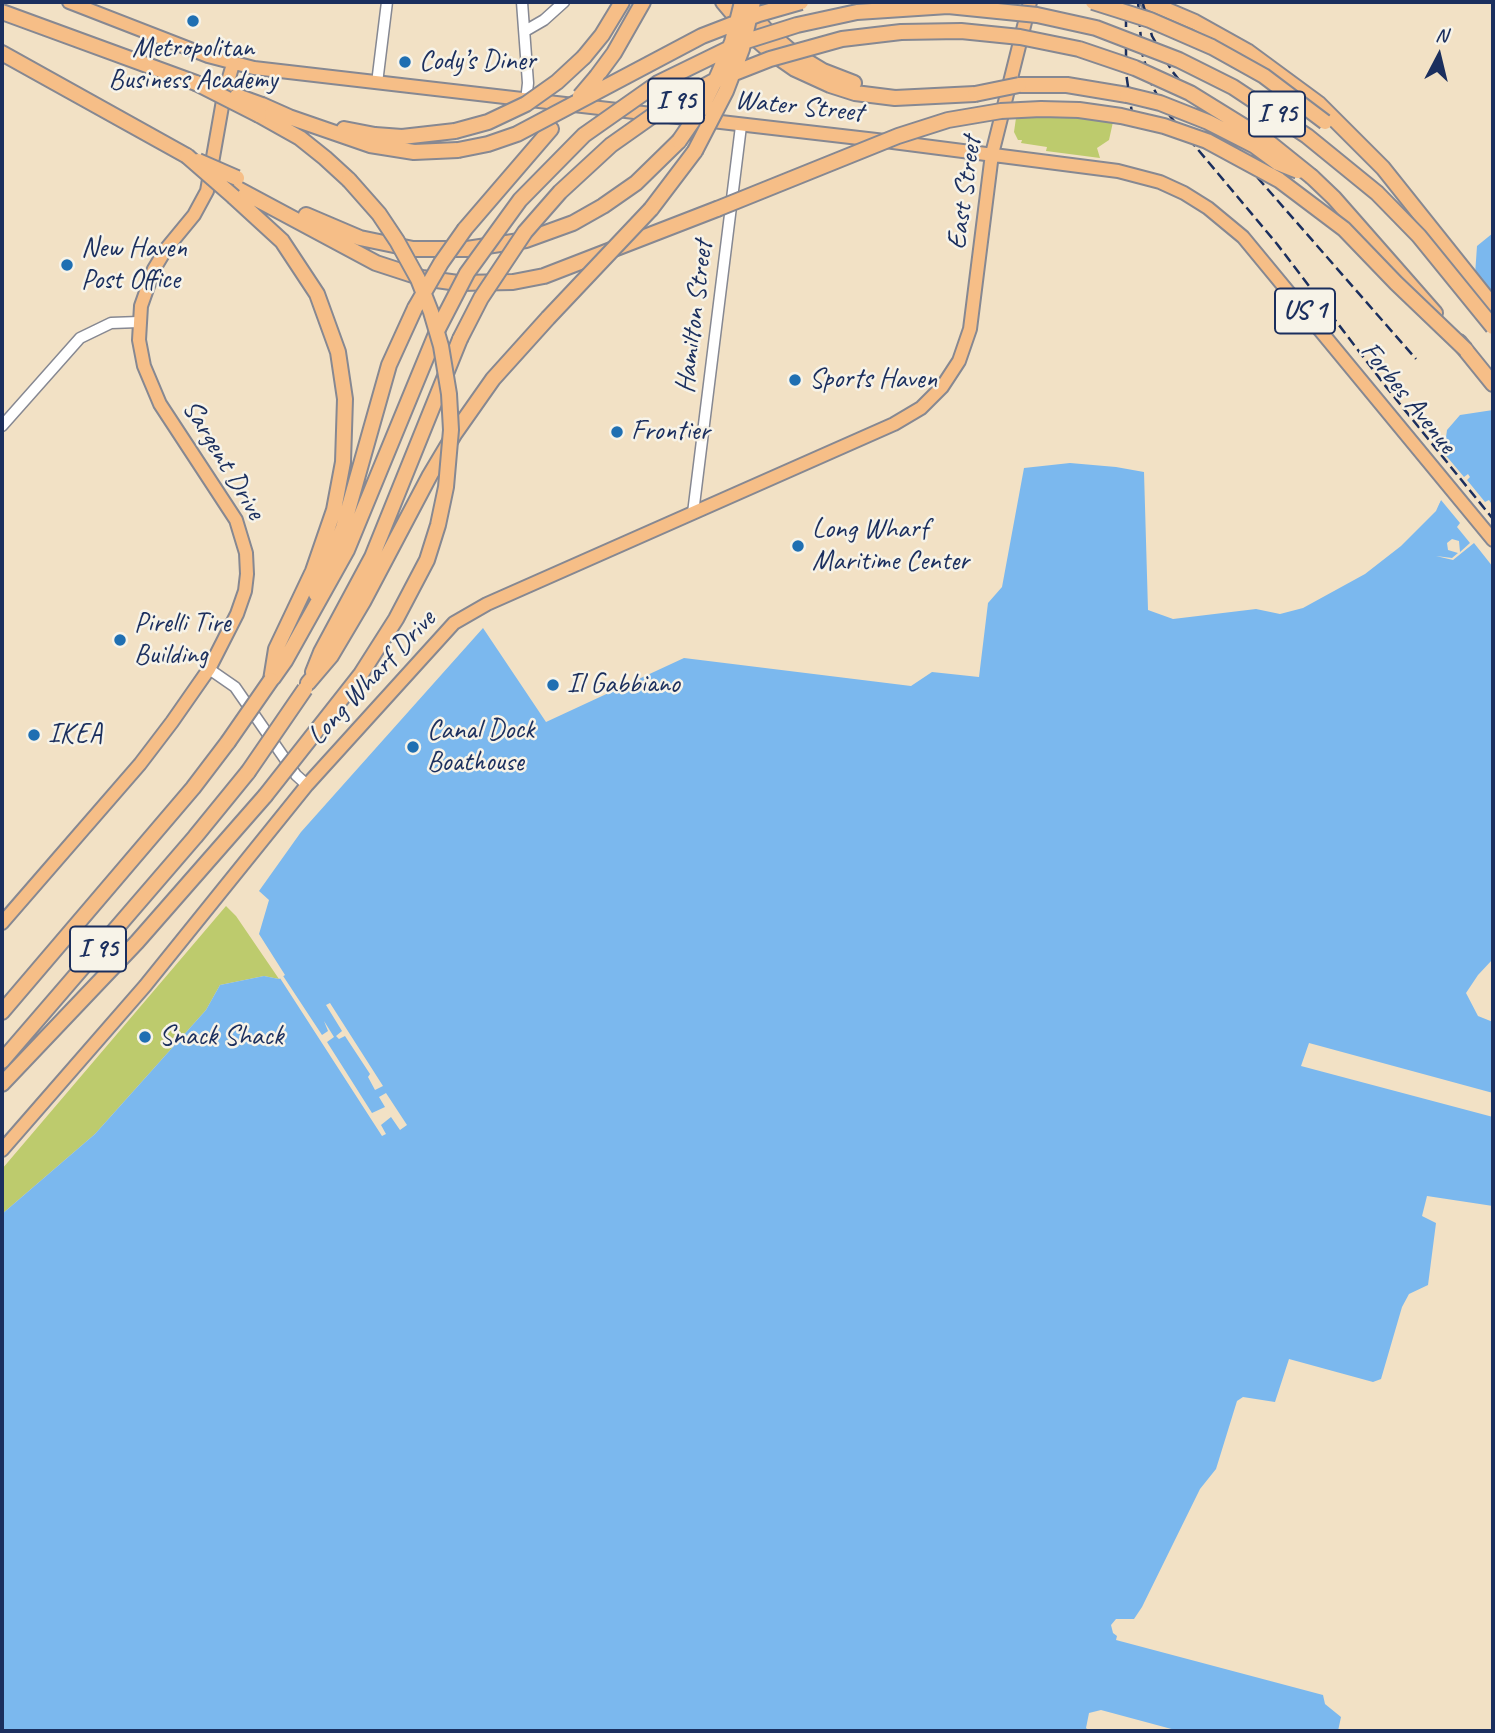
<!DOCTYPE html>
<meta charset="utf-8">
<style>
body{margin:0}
#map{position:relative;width:1495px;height:1733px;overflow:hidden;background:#f2e1c5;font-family:Caveat,sans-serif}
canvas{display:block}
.frame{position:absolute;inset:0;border:4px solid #1b2f5e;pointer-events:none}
.north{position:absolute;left:1404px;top:21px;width:70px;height:70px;-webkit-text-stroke:5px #f7f3e8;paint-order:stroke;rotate:7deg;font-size:19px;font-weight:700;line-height:28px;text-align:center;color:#1b2f5e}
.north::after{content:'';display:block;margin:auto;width:24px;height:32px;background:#1b2f5e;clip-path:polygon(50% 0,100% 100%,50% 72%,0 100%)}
</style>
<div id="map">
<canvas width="1495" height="1733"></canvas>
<div class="frame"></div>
<div class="north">N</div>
</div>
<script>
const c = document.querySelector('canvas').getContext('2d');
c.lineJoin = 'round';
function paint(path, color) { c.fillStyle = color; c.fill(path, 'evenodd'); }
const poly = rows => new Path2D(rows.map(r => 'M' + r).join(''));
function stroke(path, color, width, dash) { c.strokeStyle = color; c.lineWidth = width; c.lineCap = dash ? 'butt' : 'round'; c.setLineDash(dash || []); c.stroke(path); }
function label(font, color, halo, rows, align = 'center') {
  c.font = font + ' Caveat,sans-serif'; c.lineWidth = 5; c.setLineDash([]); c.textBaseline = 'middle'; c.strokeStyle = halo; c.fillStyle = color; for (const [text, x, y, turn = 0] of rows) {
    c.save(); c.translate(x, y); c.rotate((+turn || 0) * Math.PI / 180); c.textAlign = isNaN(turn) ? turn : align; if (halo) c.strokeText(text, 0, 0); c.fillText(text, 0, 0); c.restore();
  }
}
const green = poly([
 [1016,118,1072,118,1113,122,1109,140,1097,148,1100,158,1046,151,1047,147,1021,143,1022,140,1018,140,1014,132],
 [226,906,236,916,279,979,264,976,220,985,206,1010,95,1134,2,1214,2,1169]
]);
const water = poly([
 [1493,233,1493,321,1475,275,1477,246],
 [1493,410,1493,959,1478,975,1466,993,1478,1016,1493,1022,1493,1093,1309,1043,1301,1066,1493,1117,1493,1206,1427,1196,1422,1216,1436,1223,1428,1285,1409,1294,1402,1307,1381,1379,1373,1382,1289,1359,1275,1402,1243,1397,1237,1401,1216,1469,1200,1489,1142,1607,1134,1619,1116,1619,1111,1625,1113,1633,1117,1636,1116,1640,1323,1695,1325,1704,1341,1717,1338,1731,1179,1731,1101,1710,1089,1713,1086,1728,1089,1731,2,1731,2,1214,95,1134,206,1010,220,985,264,976,279,979,285,975,259,934,269,900,259,891,301,832,483,628,546,722,684,658,911,686,932,672,979,677,988,603,1002,587,1024,468,1070,463,1116,467,1144,472,1148,610,1173,619,1256,609,1280,614,1303,608,1365,574,1401,546,1436,511,1448,484,1444,452,1447,430,1460,415]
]);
const pier = poly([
 [1444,446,1446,449,1443,452,1464,477,1468,474,1470,477,1467,480,1485,502,1489,500,1493,506,1493,567,1474,543,1453,560,1436,556,1452,558,1458,553,1448,550,1447,543,1452,539,1459,541,1460,552,1470,543,1457,527,1460,523,1441,500,1438,505,1436,502,1445,483,1441,452],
 [266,950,322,1035,328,1031,324,1021,334,1037,327,1042,372,1113,385,1107,379,1097,386,1093,407,1125,400,1130,391,1117,381,1125,386,1134,382,1136,278,975,280,974],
 [330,1003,383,1086,375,1090,368,1077,370,1074,345,1036,339,1039,336,1036,342,1031,326,1005]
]);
const minor = poly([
 [522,2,528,83,526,101],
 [525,31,544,20,564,2],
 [377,83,387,2],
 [2,426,80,338,111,323,139,322],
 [693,513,741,126],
 [209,669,235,687,296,775,307,785]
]);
const major = poly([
 [69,2,208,56,254,68,885,141,1118,171,1160,182,1184,193,1208,208,1243,237,1493,540],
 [2,923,140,764,172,722,209,669,237,614,245,591,247,574,246,553,236,520,160,404,144,366,139,340,141,306,154,269,166,249,194,215,207,191,224,95,233,64],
 [2,1150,145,986,307,785,454,623,487,604,894,424,921,408,942,387,959,361,970,329,992,154,1030,2]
]);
const highway = poly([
 [723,2,750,34,772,53,795,69,830,85,855,93,895,98,975,94],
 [1148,2,1195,22,1247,51,1319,104,1383,168,1493,306],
 [746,8,766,30,793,53,823,71,854,83],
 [2,12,196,83],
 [2,53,187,156],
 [584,57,602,35,622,2],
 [597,76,614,53,643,2],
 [1019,85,1067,85,1127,95],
 [262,105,289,117,370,145,414,152,458,150],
 [259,115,300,138,325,158,349,180],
 [344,129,375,135,402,137,455,131],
 [1312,177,1334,198,1435,313],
 [236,188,376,263,422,278,458,283,513,282,544,276,717,209],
 [234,197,282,241,317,294,338,352,345,399,343,462,334,510,313,571,276,649,271,680],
 [651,209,695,151],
 [306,215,360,238,413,249,467,249,526,240,573,223,603,206,636,183,679,141],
 [465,229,551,129],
 [1459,342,1493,384],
 [316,594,343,528,389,365,415,308],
 [313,672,321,652,372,557,460,339],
 [273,678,285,661,347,550,438,329],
 [308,683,331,656,363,602,430,475,455,433,493,379,548,318],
 [2,1012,193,788,228,742],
 [2,1061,195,837,248,772],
 [2,1084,137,942,265,796]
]);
const rail = poly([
 [1126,2,1126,73,1132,113],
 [1138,2,1142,53,1151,83,1164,109,1277,244,1387,388,1493,519],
 [1143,4,1152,36,1172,71,1257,177,1416,359]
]);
const highwayBridge = poly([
 [1093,2,1150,20,1212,47,1264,76,1325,122],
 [196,83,259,115],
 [975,94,1019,85],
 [1127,95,1160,103,1208,122,1255,146,1278,163,1298,171],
 [237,96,262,105],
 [580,96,597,76],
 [455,131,488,122,526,104,557,82,584,57],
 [679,141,701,109,717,77,732,42,742,2],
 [458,150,488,144,517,134,702,36,759,14,801,2],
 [695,151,726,91,742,49,753,2],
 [187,156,234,197],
 [198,161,237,178],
 [717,209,898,136,948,120,1001,111,1041,109,1079,110,1121,116,1164,126,1207,141,1279,180,1344,229,1396,283,1466,350],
 [415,308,441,263,465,229],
 [548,318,651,209],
 [438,329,467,273,520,200,584,135,658,83,740,43,797,25,857,12,948,6,1037,15,1096,28,1179,60,1233,87,1307,136,1377,193,1419,236,1493,327],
 [460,339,481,298,525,232,560,192,611,145,662,109,714,81,770,59,842,39,901,32,961,31,1020,37,1079,49,1135,68,1190,93,1266,140,1312,177],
 [228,742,271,680],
 [248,772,305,689],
 [265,796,361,674,396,619,427,560,438,525,446,487,451,430,449,394,441,346,431,312,418,279,397,241,379,214,349,180]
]);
const markers = [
 [193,21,7,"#1f6fb2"],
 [405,62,7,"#1f6fb2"],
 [67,265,7,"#1f6fb2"],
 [795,380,7,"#1f6fb2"],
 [617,432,7,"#1f6fb2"],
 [798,546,7,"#1f6fb2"],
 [120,640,7,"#1f6fb2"],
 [553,685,7,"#1f6fb2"],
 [34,735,7,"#1f6fb2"],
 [413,747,7,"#1f6fb2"],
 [145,1037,7,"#1f6fb2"]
];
const shields = [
 [676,101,56],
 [1277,114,56],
 [1305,311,60],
 [98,949,56]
];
const shieldNames = [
 ["I 95",676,101],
 ["I 95",1277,114],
 ["US 1",1305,311],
 ["I 95",98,949]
];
const poiNames = [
 ["Metropolitan",193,49,"center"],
 ["Business Academy",193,81,"center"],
 ["Cody’s Diner",419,62],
 ["New Haven",81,249],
 ["Post Office",81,281],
 ["Sports Haven",809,380],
 ["Frontier",631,432],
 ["Long Wharf",812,530],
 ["Maritime Center",812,562],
 ["Pirelli Tire",134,624],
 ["Building",134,656],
 ["Il Gabbiano",567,685],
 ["Canal Dock",427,731],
 ["Boathouse",427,763],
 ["IKEA",48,735],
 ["Snack Shack",159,1037]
];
const streetNames = [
 ["Water Street",799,107,6],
 ["East Street",965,193,-82],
 ["Hamilton Street",695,317,-83],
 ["Forbes Avenue",1408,398,51],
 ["Sargent Drive",223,460,59],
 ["Long Wharf Drive",372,678,-47]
];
paint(green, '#bdcb6d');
paint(water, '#7bb8ee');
paint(pier, '#f2e1c5');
stroke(minor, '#868892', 13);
stroke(major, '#868892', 16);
stroke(highway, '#868892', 18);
stroke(minor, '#fff', 10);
stroke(major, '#f6be87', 12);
stroke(highway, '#f6be87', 14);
stroke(rail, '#1b2f5e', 2.5, [10, 5]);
stroke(highwayBridge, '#868892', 18, []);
stroke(highwayBridge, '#f6be87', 14);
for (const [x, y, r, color] of markers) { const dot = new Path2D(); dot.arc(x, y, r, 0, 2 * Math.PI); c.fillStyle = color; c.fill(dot); stroke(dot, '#f7f3e8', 2.5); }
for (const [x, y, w] of shields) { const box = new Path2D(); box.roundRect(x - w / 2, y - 22.5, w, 45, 5); c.fillStyle = '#f7f3e8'; c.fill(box); stroke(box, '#1b2f5e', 2); }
label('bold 26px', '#1b2f5e', null, shieldNames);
label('28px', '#1b2f5e', '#f7f3e8', poiNames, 'left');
label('28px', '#1b2f5e', '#f7f3e8', streetNames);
</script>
